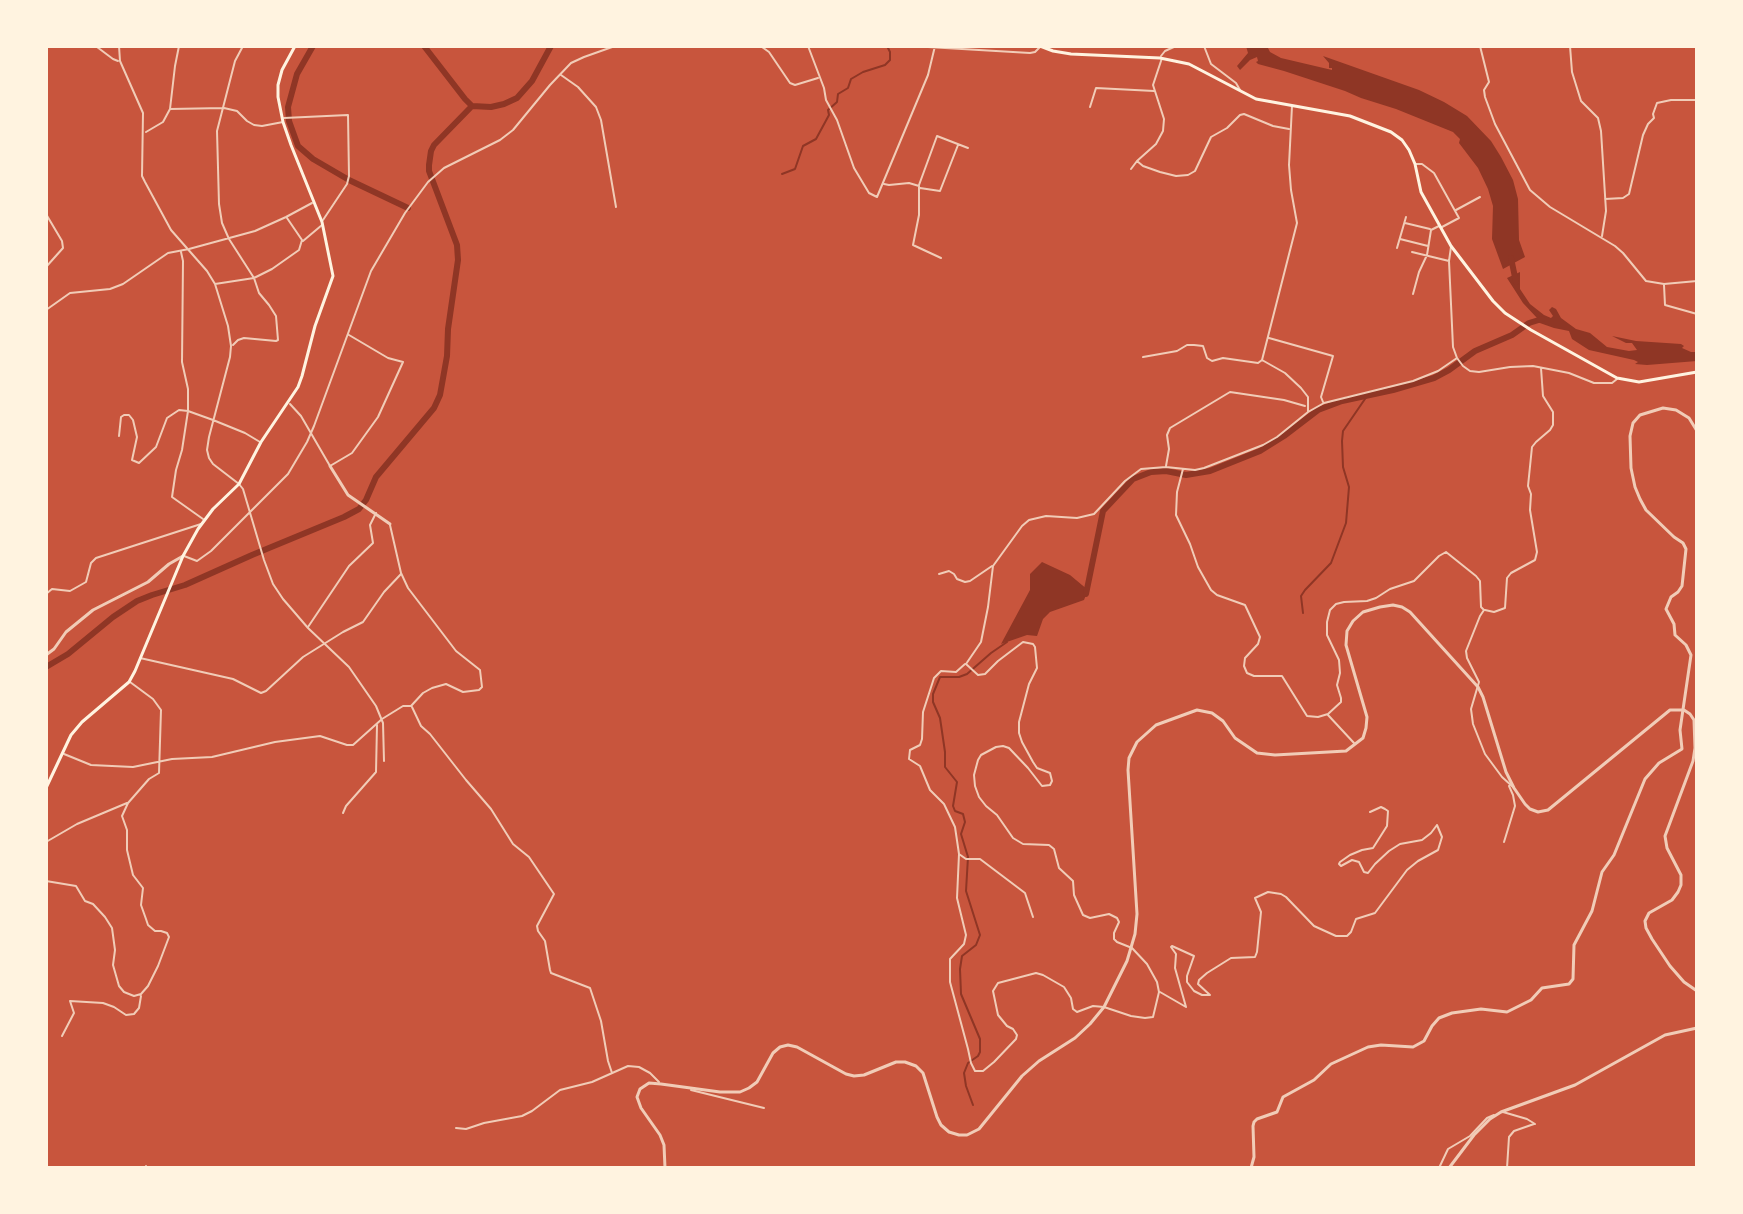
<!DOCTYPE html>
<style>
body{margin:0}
#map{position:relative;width:1743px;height:1214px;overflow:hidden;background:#c8553d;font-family:"Playfair Display",serif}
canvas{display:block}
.frame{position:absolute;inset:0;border:48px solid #fff3e0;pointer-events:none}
</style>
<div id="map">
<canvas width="1743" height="1214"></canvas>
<div class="frame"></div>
</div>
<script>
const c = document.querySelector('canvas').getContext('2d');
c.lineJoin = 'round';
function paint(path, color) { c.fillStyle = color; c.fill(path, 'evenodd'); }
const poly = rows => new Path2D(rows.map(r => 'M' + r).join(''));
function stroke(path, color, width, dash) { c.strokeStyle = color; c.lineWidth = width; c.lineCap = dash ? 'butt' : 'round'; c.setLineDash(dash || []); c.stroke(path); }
const water = poly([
 [1246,46,1267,46,1270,52,1281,58,1332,70,1332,68,1329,68,1329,63,1323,56,1419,90,1444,102,1467,116,1491,141,1501,157,1513,180,1518,199,1519,240,1525,257,1503,269,1492,239,1493,206,1488,189,1478,168,1459,143,1460,139,1453,132,1396,109,1361,98,1345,91,1284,71,1258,64,1256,62,1258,61,1257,57,1250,60,1240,70,1237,66,1248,53],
 [1520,272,1520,289,1530,304,1544,315,1551,318,1553,316,1549,310,1552,307,1556,309,1561,318,1576,329,1590,333,1607,347,1629,351,1637,350,1632,343,1626,343,1612,336,1636,341,1681,344,1684,346,1682,348,1691,352,1697,352,1697,361,1647,365,1635,364,1638,362,1634,360,1589,350,1572,339,1569,331,1554,328,1537,322,1537,318,1523,303,1507,278],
 [1042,562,1070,575,1088,590,1084,600,1050,612,1043,619,1037,636,1027,635,1001,644,1030,590,1030,574]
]);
const stream = poly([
 [782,174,795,169,803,146,816,139,829,115,828,110,837,102,838,94,848,88,851,79,863,72,885,65,890,60,890,52,887,46],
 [1303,613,1301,596,1305,590,1331,563,1346,523,1349,487,1343,467,1342,441,1343,431,1367,396],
 [973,1105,966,1086,964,1073,968,1063,978,1056,980,1052,980,1039,961,994,960,969,962,956,976,945,980,935,966,891,968,857,961,834,965,822,963,814,955,811,953,806,957,782,945,767,945,752,940,718,933,702,933,694,940,677,959,677,967,674,991,653,1007,642]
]);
const river = poly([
 [313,46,297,74,288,107,289,121,298,146,313,159,349,180,408,208],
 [424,46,465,99,472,106],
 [472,106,491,107,504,104,517,98,532,81,551,46],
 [1511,258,1516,282],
 [1086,594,1103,511,1133,479,1151,472,1166,471,1186,475,1210,471,1260,451,1284,436,1318,410,1342,401,1393,390,1434,378,1449,370,1475,351,1512,335,1529,323,1542,319],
 [46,667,68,654,113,617,137,601,152,595,185,585,252,555,344,517,359,509,366,500,376,477,434,408,440,395,447,356,448,329,458,260,457,245,429,171,429,165,431,151,434,145,472,106]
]);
const minor = poly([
 [98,46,97,47,113,59,118,61],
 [119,46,120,61,143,113,142,176,145,182,171,230,207,271,215,284,228,326,231,346,230,357,209,437,207,450,209,458,213,464,239,484,243,489,264,560,273,584,283,599,308,628,349,667,376,706,383,723,384,761],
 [459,46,459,47],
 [757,46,762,47,769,52,790,83,795,85,818,78],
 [808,46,824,88,826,100,837,120,854,168,869,193,877,197,928,75,935,46],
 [911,46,1030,53,1035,52,1040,47],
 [1204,46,1211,64,1236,83,1240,90],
 [1480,46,1489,82,1484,90,1485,97,1495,124,1530,190,1550,207,1615,246,1623,253,1646,281,1664,284,1697,281],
 [1570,46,1572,72,1581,101,1598,118,1601,131,1606,211,1602,236],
 [1161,56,1165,51,1176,46],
 [561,75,578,87,596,107,601,120,616,207],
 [1090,107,1096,88,1154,91],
 [170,109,224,108,237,111,247,121,254,125,262,126,283,122],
 [284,118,348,115,349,176,347,184,323,220],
 [146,132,163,122,170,109,175,66,179,46],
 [1137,161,1143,166,1160,172,1176,176,1188,175,1195,171,1211,137,1227,128,1240,115,1244,114,1273,126,1289,129],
 [1415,164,1422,164,1434,173,1459,218,1442,227],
 [1131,169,1137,161,1156,144,1163,131,1164,119,1153,85,1162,58],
 [884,184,889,185,909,183,919,186,919,215,913,245,941,258],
 [919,185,937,136,968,148],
 [920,188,940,191,958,145],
 [1605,199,1623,198,1629,194,1643,135,1648,124,1654,118,1653,114,1657,103,1671,100,1697,100],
 [1456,210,1480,197],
 [46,214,62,241,63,248,46,267],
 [1405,223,1430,229],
 [1400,239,1428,246],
 [303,241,322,225],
 [1451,247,1449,261,1453,347,1457,358,1463,366,1470,371,1479,372,1510,367,1533,366,1569,373,1594,383,1612,383,1617,379],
 [1397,248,1406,217],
 [181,252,183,261,182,362,188,389,188,411,182,450,176,470,172,497,203,519],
 [1412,252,1449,261],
 [215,284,254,278,272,269,299,250,302,240,287,218],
 [1664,285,1665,305,1697,314],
 [1413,294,1419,272,1427,255,1431,230,1439,226],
 [46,310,70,293,110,289,123,284,168,253,189,249,255,231,286,217,312,203],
 [1269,338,1333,356,1321,397,1323,402],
 [233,345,238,340,244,338,276,341,278,340,276,316,269,305,259,293,254,278,229,239,222,223,219,204,217,131,235,61,243,46],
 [1143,357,1177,351,1187,345,1194,345,1203,346,1207,358,1212,361,1223,358,1258,363,1262,360,1285,373,1301,388,1308,397,1308,411],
 [1262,360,1297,223,1291,190,1289,165,1292,106],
 [290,404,301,416,330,466,352,453,378,417,403,362,388,358,349,335],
 [119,436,121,417,124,415,129,415,133,420,137,437,132,460,139,463,156,447,167,418,179,410,188,411,213,420,245,433,260,442],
 [1166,466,1169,449,1167,435,1170,428,1230,392,1284,400,1305,406],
 [1183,469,1177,492,1176,515,1190,544,1198,567,1211,590,1217,595,1245,605,1260,637,1258,644,1245,658,1244,666,1247,673,1254,676,1282,676,1307,716,1318,717,1328,714,1341,702,1341,698,1337,685,1340,673,1339,660,1327,635,1327,622,1330,610,1336,604,1344,602,1367,601,1376,598,1390,589,1414,581,1439,556,1446,552,1476,576,1480,581,1481,607,1484,610,1480,616,1466,651,1467,658,1479,682,1471,709,1473,724,1485,754,1502,777,1513,787],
 [184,556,197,561,211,551,288,474,307,442,314,426,371,271,405,213,428,182,444,168,500,140,513,130,550,85,571,63,584,57,615,46],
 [939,574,949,571,954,574,957,579,965,582,970,581,992,566],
 [46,594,52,589,70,591,86,582,91,563,96,558,201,524],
 [1485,610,1494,612,1505,608,1507,578,1511,573,1535,560,1537,552,1530,510,1531,494,1528,486,1532,447,1536,442,1550,430,1553,425,1553,412,1543,396,1541,368],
 [308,627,349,566,373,543,370,525,376,513],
 [140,658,233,679,261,693,266,691,303,657,343,632,363,622,384,592,401,574],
 [965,664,956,672,941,671,934,678,923,712,922,739,920,745,910,750,909,759,920,766,930,790,944,804,955,827,959,854,966,859,980,859,1025,893,1033,917],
 [412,707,421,726,430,734,466,780,491,809,513,844,529,857,554,894,537,926,538,931,545,941,550,970,551,973,590,988,601,1021,608,1061,612,1073],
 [1328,715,1354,743],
 [64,754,91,765,133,767,172,759,212,757,275,742,320,736,347,745,353,745,382,719,403,706,411,706,423,693,432,688,446,684,463,692,479,690,482,687,480,670,456,651,408,588,401,573,390,525],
 [343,813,346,806,376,772,377,725],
 [46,842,77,824,127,803],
 [1504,842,1515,806,1513,795,1509,786],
 [959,854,957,898,966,935,964,944,950,959,950,982,968,1049,971,1063,975,1071,983,1071,994,1062,1016,1039,1017,1035,1013,1029,1007,1026,998,1015,993,991,998,983,1036,973,1043,975,1064,987,1071,998,1073,1009,1077,1012,1093,1006,1104,1007,1131,1016,1145,1018,1153,1017,1159,992,1157,982,1147,964,1132,948,1117,942,1114,939,1114,933,1119,922,1117,918,1109,914,1090,918,1083,915,1074,895,1073,881,1059,868,1054,849,1049,845,1023,844,1013,838,997,815,986,806,979,797,975,786,974,775,978,760,981,755,996,747,1003,746,1009,748,1028,768,1042,786,1050,785,1052,781,1050,773,1037,768,1033,762,1022,742,1019,733,1019,722,1029,684,1037,668,1035,647,1033,644,1023,642,998,661,985,674,978,675,966,664,981,642,988,607,993,566,1022,526,1029,520,1046,516,1077,518,1094,514,1125,481,1141,469,1166,467,1195,470,1204,468,1263,445,1277,437,1308,412,1324,403,1413,381,1438,371,1457,358],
 [46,881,76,886,85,901,93,904,105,917,112,928,115,950,113,965,119,986,124,992,134,996,141,994,148,986,158,966,169,937,167,933,161,931,155,931,148,925,146,919,141,905,143,888,133,875,127,850,127,830,122,816,128,803,149,779,159,773,161,710,153,699,130,682],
 [1160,992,1186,1007,1175,968,1176,954,1171,947,1172,946,1194,956,1187,976,1187,982,1194,991,1202,995,1210,995,1198,984,1199,980,1207,973,1231,958,1255,957,1257,952,1261,912,1255,898,1268,892,1281,894,1286,897,1314,926,1336,936,1347,936,1351,932,1356,919,1375,913,1407,870,1418,861,1438,850,1442,837,1437,825,1431,833,1422,840,1400,844,1389,851,1375,864,1368,873,1364,872,1359,862,1352,860,1341,866,1339,864,1340,862,1350,855,1362,850,1373,848,1387,826,1388,811,1385,809,1381,807,1370,812],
 [62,1036,74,1013,70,1001,103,1003,114,1007,126,1015,134,1014,139,1008,141,996],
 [691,1090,764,1108],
 [1503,1112,1527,1119,1535,1124],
 [456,1128,466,1129,484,1123,522,1116,532,1111,560,1090,592,1082,628,1066,639,1067,650,1073,659,1082],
 [146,1166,146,1168],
 [1439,1168,1448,1149,1470,1136,1487,1118,1494,1115],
 [1507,1168,1509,1137,1514,1131,1534,1124]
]);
const tertiary = poly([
 [330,466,348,495,390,524],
 [46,655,54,649,66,632,93,610,148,582,169,564,183,556],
 [665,1168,664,1145,660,1135,641,1108,637,1097,640,1089,649,1083,661,1084,720,1092,740,1092,749,1088,757,1082,773,1053,780,1047,788,1045,797,1047,846,1074,854,1076,864,1075,896,1062,905,1062,916,1066,923,1073,937,1117,941,1125,949,1132,959,1135,967,1135,979,1129,1022,1076,1039,1061,1075,1038,1090,1024,1104,1007,1127,961,1135,934,1137,914,1128,770,1129,758,1137,742,1156,725,1197,710,1212,713,1223,721,1235,738,1257,753,1275,755,1346,751,1363,738,1366,728,1367,717,1346,645,1347,631,1353,621,1363,612,1380,607,1393,605,1402,607,1410,612,1478,687,1483,697,1506,772,1514,788,1525,804,1530,809,1538,812,1548,810,1670,710,1684,710,1690,714,1694,720,1695,748,1693,761,1665,836,1667,848,1681,875,1681,885,1678,892,1672,900,1649,913,1645,921,1646,928,1652,939,1670,966,1684,982,1697,991],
 [1251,1168,1254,1157,1253,1126,1254,1122,1257,1119,1277,1112,1283,1097,1314,1080,1331,1064,1368,1047,1381,1045,1413,1047,1424,1041,1432,1026,1439,1018,1452,1013,1481,1009,1507,1012,1531,1000,1542,988,1569,984,1573,979,1574,945,1592,911,1602,872,1614,855,1645,779,1659,763,1682,749,1680,730,1691,655,1686,645,1675,635,1674,624,1666,609,1671,597,1678,592,1682,586,1686,549,1683,543,1674,537,1646,510,1640,499,1635,487,1631,468,1630,436,1633,423,1640,415,1663,408,1676,410,1689,418,1697,431],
 [1449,1168,1474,1135,1490,1119,1501,1112,1575,1085,1665,1035,1697,1028]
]);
const secondary = poly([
 [1040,46,1053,51,1071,54,1160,58,1189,64,1256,99,1350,116,1391,132,1402,140,1409,150,1415,164,1421,192,1451,246,1493,301,1505,313,1531,330,1617,378,1639,382,1697,372],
 [46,788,71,735,82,722,129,682,135,671,183,556,198,529,213,509,239,484,261,442,298,387,302,376,315,326,333,276,322,222,291,145,283,122,278,97,278,85,282,70,295,46]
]);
paint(water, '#8f3625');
stroke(stream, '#8f3625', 2);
stroke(river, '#8f3625', 6);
stroke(minor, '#f1ccb7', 2);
stroke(tertiary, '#f1ccb7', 3);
stroke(secondary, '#fff3e0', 3);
</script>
